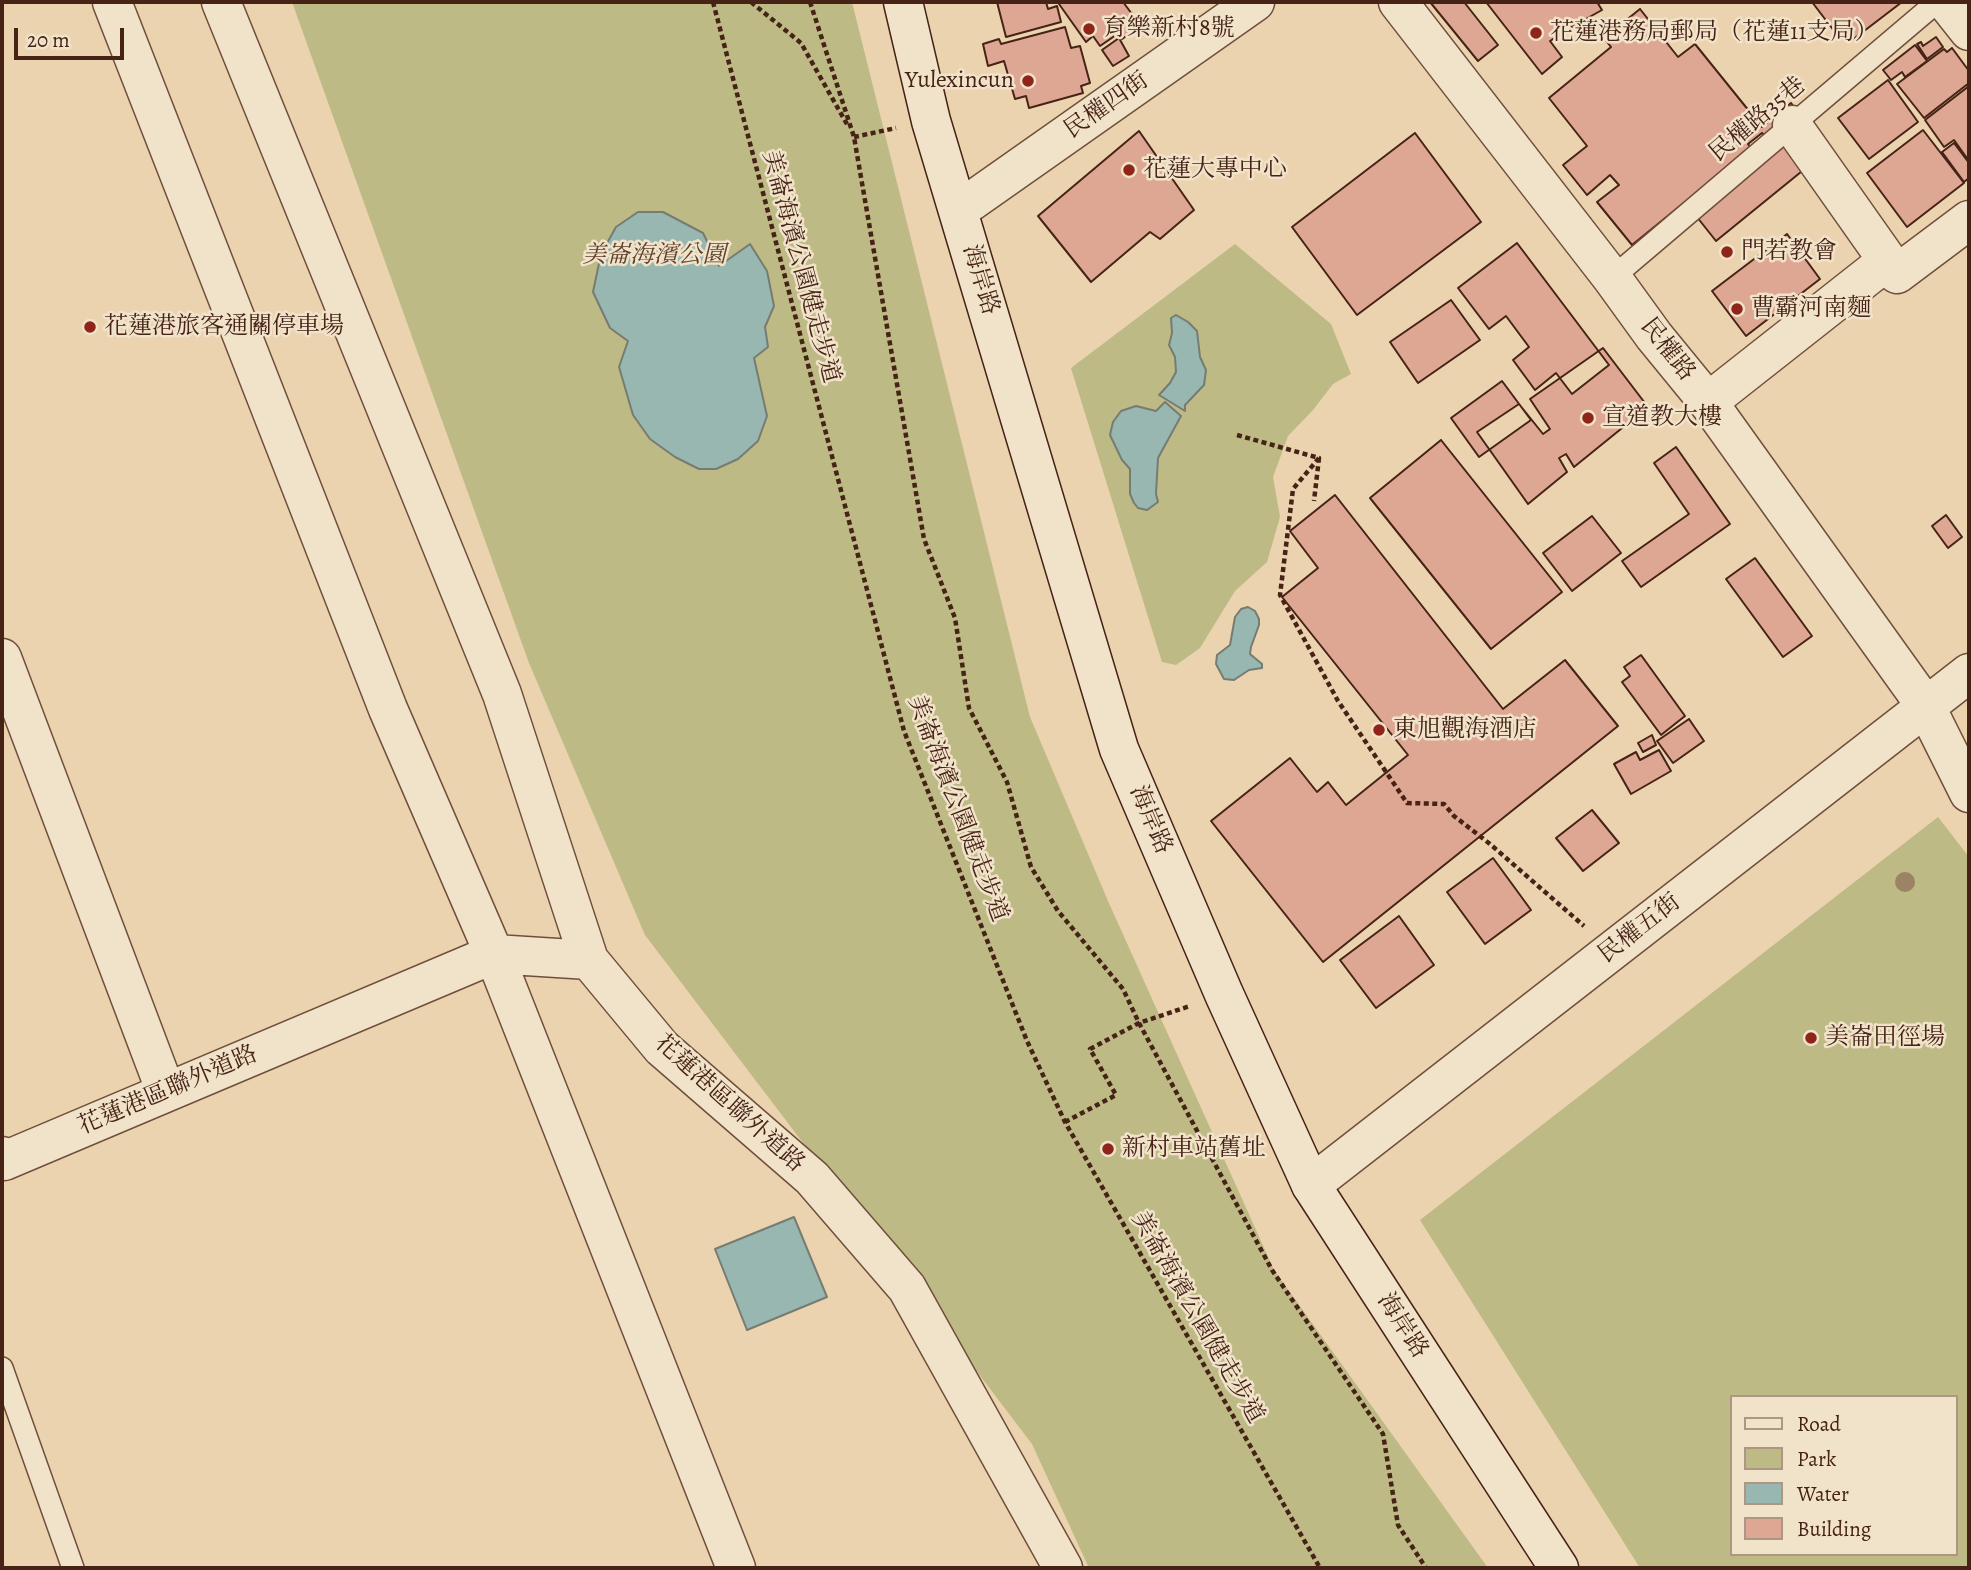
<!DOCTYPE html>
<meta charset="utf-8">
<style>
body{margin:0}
#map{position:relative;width:1971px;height:1570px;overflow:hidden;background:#ead3ae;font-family:Alegreya,serif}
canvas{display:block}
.frame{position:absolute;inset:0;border:4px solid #462316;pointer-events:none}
.legend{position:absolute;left:1730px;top:1395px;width:228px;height:161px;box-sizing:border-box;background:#f1e2ca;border:2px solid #ad9682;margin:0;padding:9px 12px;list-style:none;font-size:21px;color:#462316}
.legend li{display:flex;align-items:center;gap:14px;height:35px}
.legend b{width:35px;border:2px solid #ad9682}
.scale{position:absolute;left:14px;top:28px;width:110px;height:32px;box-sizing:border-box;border:4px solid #462316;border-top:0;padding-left:9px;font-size:21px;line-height:24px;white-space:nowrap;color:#462316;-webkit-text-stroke:5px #f1e2ca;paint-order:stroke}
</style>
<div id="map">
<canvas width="1971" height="1570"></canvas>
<div class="frame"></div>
<ul class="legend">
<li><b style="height:9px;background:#f1e2ca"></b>Road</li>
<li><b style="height:19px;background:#bdba85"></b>Park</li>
<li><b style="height:19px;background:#98b7b0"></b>Water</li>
<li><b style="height:19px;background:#dea793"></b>Building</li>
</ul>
<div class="scale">20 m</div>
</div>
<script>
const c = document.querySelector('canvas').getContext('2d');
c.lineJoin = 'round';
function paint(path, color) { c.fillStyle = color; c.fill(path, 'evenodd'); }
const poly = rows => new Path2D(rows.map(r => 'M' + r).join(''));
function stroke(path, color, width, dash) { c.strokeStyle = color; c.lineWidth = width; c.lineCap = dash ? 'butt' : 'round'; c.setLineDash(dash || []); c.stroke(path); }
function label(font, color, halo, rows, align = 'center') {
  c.font = font + ' Alegreya,"Noto Serif TC",serif'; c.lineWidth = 5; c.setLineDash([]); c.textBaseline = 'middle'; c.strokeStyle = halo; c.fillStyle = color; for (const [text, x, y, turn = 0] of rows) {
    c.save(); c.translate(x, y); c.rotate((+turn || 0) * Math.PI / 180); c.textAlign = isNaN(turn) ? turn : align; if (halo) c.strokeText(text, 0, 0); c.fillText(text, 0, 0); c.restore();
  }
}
const green = poly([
 [292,2,852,2,1030,717,1108,901,1274,1270,1488,1568,1089,1568,1032,1444,645,935,529,663],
 [1235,244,1331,324,1351,374,1333,384,1313,410,1288,436,1273,477,1280,517,1267,562,1235,591,1200,648,1176,665,1162,662,1071,368],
 [1938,817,1969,857,1969,1568,1640,1568,1420,1220],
 [1731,1397,1955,1397,1955,1554,1731,1554]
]);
const water = poly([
 [638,212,663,212,703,233,719,266,750,244,767,271,774,306,765,327,768,347,754,358,767,416,758,441,738,459,716,469,699,469,675,457,650,439,633,415,619,367,628,341,610,328,593,292,601,254,616,227,638,212],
 [1176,315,1188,322,1197,331,1200,357,1206,370,1204,385,1185,405,1185,411,1159,395,1170,383,1176,372,1175,357,1169,345,1172,333,1171,318,1176,315],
 [1165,402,1181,416,1158,458,1156,494,1158,502,1147,510,1138,508,1134,503,1130,494,1130,469,1122,460,1110,435,1113,422,1121,411,1136,406,1156,411,1165,402],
 [1248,607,1255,611,1259,619,1259,625,1251,647,1250,654,1262,664,1262,668,1249,670,1234,680,1224,679,1216,664,1217,655,1230,645,1235,617,1241,609,1248,607],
 [794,1217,827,1297,747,1330,715,1249,794,1217]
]);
const building = poly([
 [997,2,1046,2,1048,9,1057,6,1061,22,1006,37,997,2],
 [1062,2,1123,2,1141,26,1122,39,1119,33,1100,46,1093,36,1086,42,1059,4,1062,2],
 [1430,2,1464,2,1498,45,1478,61,1430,2],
 [1486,2,1597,2,1602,10,1575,25,1550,41,1562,57,1542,74,1486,2],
 [1812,2,1902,2,1851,41,1844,32,1838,36,1812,2],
 [1640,9,1678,57,1695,44,1762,127,1791,103,1828,150,1716,241,1685,202,1632,245,1597,202,1619,185,1610,175,1587,195,1563,165,1587,146,1549,98,1611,47,1604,38,1640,9],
 [1762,133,1776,149,1761,161,1748,144,1762,133],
 [1065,27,1071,48,1080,46,1090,83,1081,86,1083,93,1029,108,1026,96,1015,99,1004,61,988,66,983,44,999,39,1001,44,1065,27],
 [1936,37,1943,47,1927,59,1917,44,1921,42,1923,46,1936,37],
 [1119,38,1129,56,1113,66,1102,50,1119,38],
 [1915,45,1927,61,1905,77,1902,72,1891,80,1883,70,1915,45],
 [1952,48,1969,71,1969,83,1924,118,1897,84,1944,49,1947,52,1952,48],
 [1888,80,1918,122,1869,159,1838,118,1888,80],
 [1969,86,1969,161,1954,140,1944,147,1925,120,1969,86],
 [1923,130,1964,183,1907,227,1867,173,1923,130],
 [1139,131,1194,210,1160,239,1150,232,1091,282,1038,216,1139,131],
 [1415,133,1481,222,1357,315,1292,227,1415,133],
 [1954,143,1969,163,1969,178,1964,182,1942,152,1954,143],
 [1787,234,1820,279,1746,336,1712,291,1787,234],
 [1517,243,1609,365,1572,394,1556,373,1535,390,1513,360,1529,347,1506,316,1489,329,1458,288,1517,243],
 [1451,300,1480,340,1418,383,1390,342,1451,300],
 [1603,348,1648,407,1574,467,1566,454,1559,458,1567,472,1528,504,1477,432,1519,404,1543,434,1550,429,1530,399,1603,348],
 [1502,381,1531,420,1479,457,1451,418,1502,381],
 [1441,440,1562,592,1491,649,1370,498,1441,440],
 [1676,447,1730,524,1641,587,1622,561,1689,514,1654,463,1676,447],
 [1335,495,1503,709,1565,660,1618,726,1323,962,1211,821,1290,758,1317,792,1328,782,1346,805,1408,755,1282,597,1318,568,1290,531,1335,495],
 [1946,515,1962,537,1948,548,1932,526,1946,515],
 [1592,516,1621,553,1572,591,1543,553,1592,516],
 [1755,558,1812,636,1783,657,1726,579,1755,558],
 [1641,655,1685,716,1661,735,1622,682,1630,676,1624,667,1641,655],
 [1689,719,1704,741,1673,763,1657,741,1689,719],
 [1652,735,1656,745,1643,752,1638,743,1652,735],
 [1659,750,1671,771,1631,794,1614,764,1636,752,1640,760,1659,750],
 [1592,810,1619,843,1583,871,1556,838,1592,810],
 [1493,858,1531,910,1485,944,1447,892,1493,858],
 [1399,916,1434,965,1376,1008,1340,960,1399,916]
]);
const path = poly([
 [713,2,904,731,1027,1041,1065,1122,1320,1568],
 [751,2,801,43,848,126],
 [810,2,854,137,924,539,955,618,969,708,1007,782,1031,867,1058,911,1123,989,1139,1023,1272,1270,1383,1434,1398,1525,1426,1568],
 [854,137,896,128],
 [1237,435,1319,458,1314,501],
 [1319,458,1293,489,1280,595,1338,701,1407,803,1444,804,1454,816,1490,844,1584,926],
 [1065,1122,1116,1095,1090,1049,1139,1023,1190,1006]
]);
const service = poly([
 [1612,278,1937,2],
 [2,1368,73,1568]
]);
const minor = poly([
 [112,2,388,709,494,954,736,1568],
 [221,2,502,694,589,960,662,1048,812,1178,907,1288,1063,1568],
 [1946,2,1969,31],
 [1792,125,1897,274,1969,220],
 [959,210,1255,2],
 [1708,402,1887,261],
 [2,658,166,1092],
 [1925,705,1969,793],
 [2,1156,4,1161,494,954,589,960],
 [1311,1185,1969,673]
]);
const tertiary = poly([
 [1398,2,1612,278,1654,336,1708,402,1925,705]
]);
const secondary = poly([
 [903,2,931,121,1119,749,1224,994,1311,1185,1559,1568]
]);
const trees = [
 [1905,882]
];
const markers = [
 [1089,29,7,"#8f2418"],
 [1536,33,7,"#8f2418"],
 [1028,81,7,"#8f2418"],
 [1129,170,7,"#8f2418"],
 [1727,252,7,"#8f2418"],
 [1737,309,7,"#8f2418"],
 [90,327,7,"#8f2418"],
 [1588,418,7,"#8f2418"],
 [1379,730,7,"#8f2418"],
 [1811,1038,7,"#8f2418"],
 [1108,1149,7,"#8f2418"]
];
const poiNames = [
 ["育樂新村8號",1103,29],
 ["花蓮港務局郵局（花蓮11支局）",1550,33],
 ["Yulexincun",1014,81,"right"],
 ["花蓮大專中心",1143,170],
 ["門若教會",1741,252],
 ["曹霸河南麵",1751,309],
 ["花蓮港旅客通關停車場",104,327],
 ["宣道教大樓",1602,418],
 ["東旭觀海酒店",1393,730],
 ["美崙田徑場",1825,1038],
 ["新村車站舊址",1122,1149]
];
const streetNames = [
 ["民權四街",1107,106,-35],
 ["民權路35巷",1758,120,-40],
 ["美崙海濱公園健走步道",800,267,75],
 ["海岸路",980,280,73],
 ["民權路",1667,350,52],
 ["美崙海濱公園健走步道",957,809,69],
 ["海岸路",1150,820,67],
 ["民權五街",1640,929,-38],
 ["花蓮港區聯外道路",168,1091,-23],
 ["花蓮港區聯外道路",729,1104,42],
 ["美崙海濱公園健走步道",1197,1318,60],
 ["海岸路",1402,1326,57]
];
const parkNames = [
 ["美崙海濱公園",654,256]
];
paint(green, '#bdba85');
paint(water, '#98b7b0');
stroke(water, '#777c72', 2);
paint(building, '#dea793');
stroke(building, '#462316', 2);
stroke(service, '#6f4f3c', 24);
stroke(minor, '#6f4f3c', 41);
stroke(tertiary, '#6f4f3c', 41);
stroke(secondary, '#462316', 41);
stroke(path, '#462316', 4.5, [5, 3.5]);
stroke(service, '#f1e2ca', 21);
stroke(minor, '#f1e2ca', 38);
stroke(tertiary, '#f1e2ca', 38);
stroke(secondary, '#f1e2ca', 38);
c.fillStyle = '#9d8366';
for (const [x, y] of trees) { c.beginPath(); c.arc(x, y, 10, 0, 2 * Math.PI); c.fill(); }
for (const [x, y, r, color] of markers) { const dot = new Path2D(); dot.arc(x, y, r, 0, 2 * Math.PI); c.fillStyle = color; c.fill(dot); stroke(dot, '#f1e2ca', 2.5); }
label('24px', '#462316', '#f1e2ca', poiNames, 'left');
label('24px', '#462316', '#f1e2ca', streetNames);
label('italic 24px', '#5e412c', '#f1e2ca', parkNames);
</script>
